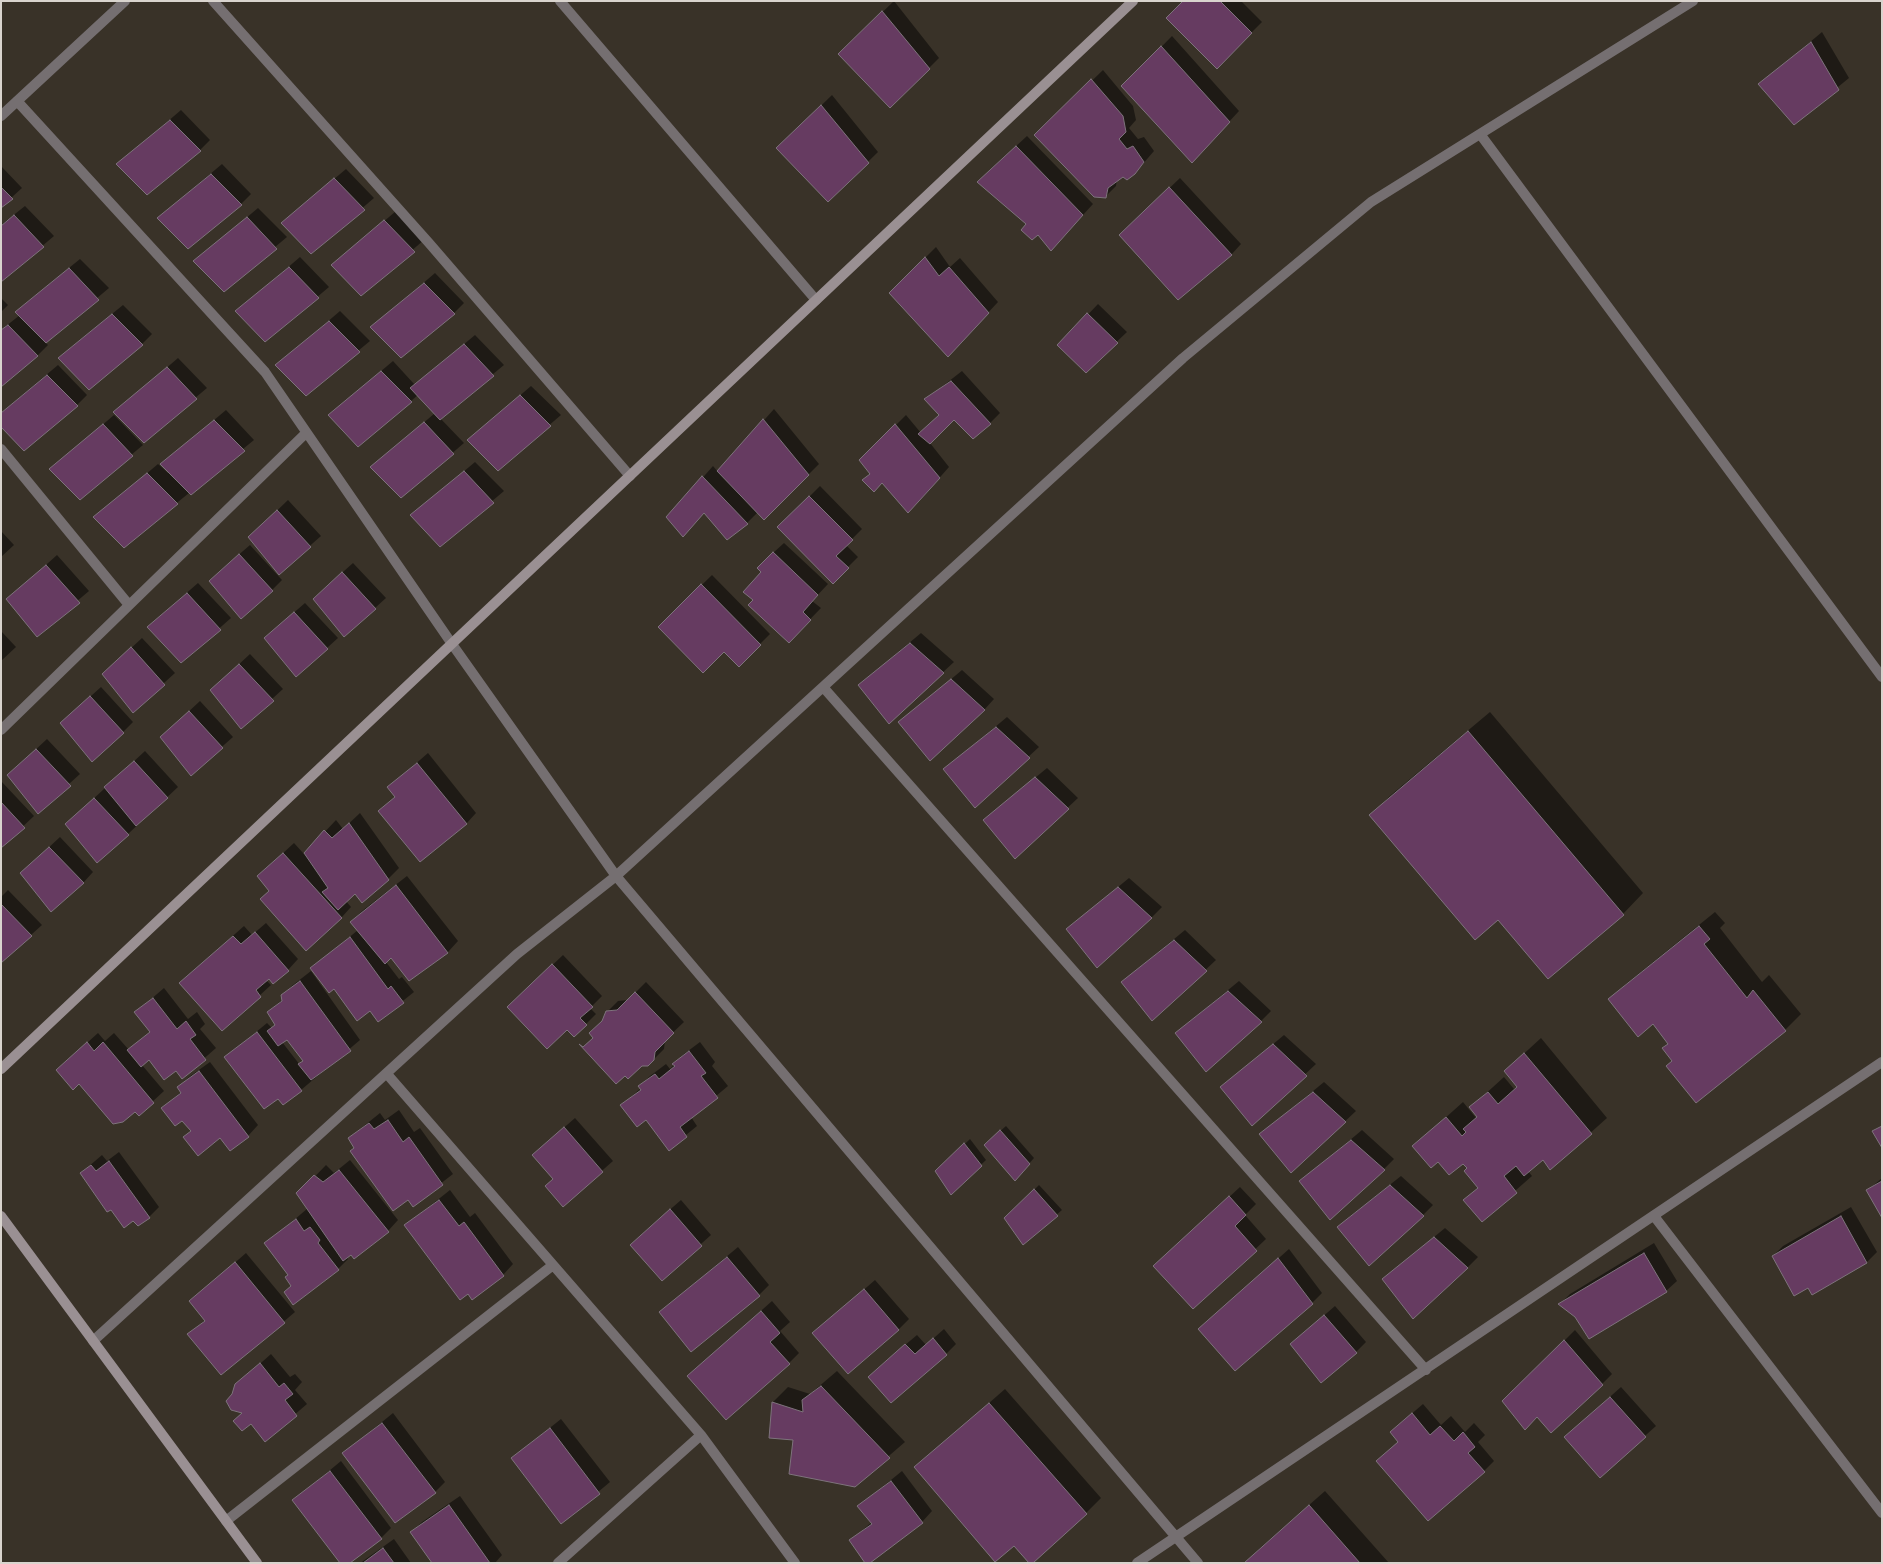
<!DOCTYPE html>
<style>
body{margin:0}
#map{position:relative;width:1883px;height:1564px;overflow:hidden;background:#393228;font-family:"Source Sans 3",sans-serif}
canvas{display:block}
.frame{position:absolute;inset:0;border:2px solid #d9d4ce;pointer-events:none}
</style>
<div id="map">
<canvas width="1883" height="1564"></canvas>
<div class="frame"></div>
</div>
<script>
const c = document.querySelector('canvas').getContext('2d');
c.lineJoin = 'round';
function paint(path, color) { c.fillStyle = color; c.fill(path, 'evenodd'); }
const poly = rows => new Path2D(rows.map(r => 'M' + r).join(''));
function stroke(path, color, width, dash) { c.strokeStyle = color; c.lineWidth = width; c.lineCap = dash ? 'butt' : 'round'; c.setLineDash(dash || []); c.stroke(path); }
const shadow = poly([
 [894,1,939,58,890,107,839,54],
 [1185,1,1241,1,1262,22,1217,67],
 [1822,32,1849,78,1794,123,1760,84],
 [1172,36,1239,111,1202,151,1123,86],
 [1103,70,1133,106,1136,120,1129,128,1138,139,1144,137,1154,151,1135,173,1122,175,1117,179,1116,186,1105,197,1036,135],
 [832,95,878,152,828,201,788,138],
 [181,110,210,140,200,150,118,164],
 [1027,136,1093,204,1061,239,1038,233,1027,224,989,171],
 [222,164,251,194,241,204,158,218],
 [1,166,22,188,1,207],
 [346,169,374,198,311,252,282,223],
 [1180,178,1241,244,1231,255,1131,225],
 [25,206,54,236,1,281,1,225],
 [258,208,287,237,224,290,195,261],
 [396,211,424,240,361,294,333,265],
 [936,247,950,267,960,258,998,302,958,345,890,293],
 [300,257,329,287,265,341,237,311],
 [80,259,109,288,45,342,48,345,38,355,1,385,1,330,20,315,17,312,27,302],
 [435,273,464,303,454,313,372,327],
 [1,298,8,305,1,312],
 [1098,304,1127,332,1086,371,1059,345],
 [123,305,152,334,142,344,70,348],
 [340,311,370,341,306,394,277,365],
 [475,335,504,365,440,418,464,443,401,497,372,467,435,413,418,395,411,401,329,415,393,361,415,385],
 [178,358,207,388,144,441,115,412],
 [58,365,87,395,77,405,1,413],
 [962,371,1000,413,990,423,954,419,930,443,949,467,919,501,882,482,864,480,871,473,861,460,906,415,921,433,940,415,926,399],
 [531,386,561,415,498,469,468,440],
 [774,409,819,464,764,519,758,512,747,523,704,512,668,517,713,466,718,472],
 [226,410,254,440,124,546,95,517,158,464,168,473,170,472,162,464],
 [114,415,143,445,80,498,51,469],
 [475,462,504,491,440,545,412,515],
 [820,486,862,529,846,545,858,557,833,582,779,527],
 [288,500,321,536,279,573,260,527],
 [1,531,14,545,1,557],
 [784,543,828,584,812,601,821,608,789,641,763,572,773,553],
 [250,545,282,580,272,590,221,570],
 [57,555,89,591,37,635,8,599],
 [353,563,386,598,344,636,325,588],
 [712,575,770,634,739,665,724,651,659,627],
 [198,583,231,618,181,662,159,617],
 [305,603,338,638,296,676,276,628],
 [1,631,16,647,1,661],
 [921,633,954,662,889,722,859,685],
 [142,638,175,673,133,711,114,664],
 [250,654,283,689,241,727,222,680],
 [962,670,994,699,984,710,900,722],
 [101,687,133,722,123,732,72,713],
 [200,701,233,737,191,774,172,727],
 [1490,712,1643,893,1623,914,1548,977,1499,919,1371,815,1391,795],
 [1007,717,1039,747,975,806,945,769],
 [47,739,80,774,38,812,19,765],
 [145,751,178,787,128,834,77,814],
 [428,753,476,813,466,824,380,811,396,796,389,787],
 [1047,768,1078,798,1015,857,984,820],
 [1,781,34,816,1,847],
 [360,813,399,868,388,879,362,901,355,892,346,901,351,907,341,918,271,890,269,866,294,843,304,854,336,820,343,829],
 [60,837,93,872,83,883,32,863],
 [407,876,458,941,448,952,409,979,392,956,386,962,399,979,402,977,414,992,379,1020,370,1010,334,987,312,968,358,930,352,922,362,911],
 [1129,878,1162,907,1151,918,1067,929],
 [8,890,42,925,1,962,1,897],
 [1715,912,1725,923,1720,928,1762,982,1769,975,1801,1014,1785,1030,1696,1102,1673,1060,1669,1043,1653,1022,1610,999,1626,984],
 [266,923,298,959,288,970,266,980,271,985,222,1030,191,973,244,926,252,935],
 [1185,930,1216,960,1153,1019,1122,982],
 [563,955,602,996,590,1008,596,1014,574,1036,519,997],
 [311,971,360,1040,301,1090,279,1097,226,1057,267,1023,272,1028,276,1024,268,1012,283,999,282,995,293,985],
 [287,1039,304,1061,300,1065,282,1042],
 [1239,981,1271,1011,1261,1021,1176,1033],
 [646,982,684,1022,665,1040,664,1049,654,1059,594,1037,607,1012,618,1001,628,1000],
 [164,988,188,1019,197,1012,205,1024,200,1029,216,1048,183,1077,177,1069,149,1058,142,1065,164,1091,139,1114,68,1060,98,1033,105,1041,114,1033,129,1050,151,1031,136,1012],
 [1284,1035,1316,1064,1252,1124,1222,1087],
 [1541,1038,1607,1118,1551,1168,1543,1159,1528,1171,1532,1176,1482,1220,1465,1200,1479,1187,1463,1162,1438,1160,1414,1146,1463,1102,1476,1118,1478,1115,1471,1107,1504,1077,1514,1089,1518,1086,1505,1071],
 [700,1042,715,1062,712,1066,728,1086,691,1117,697,1126,669,1149,646,1119,622,1105,641,1088,640,1086,650,1076,666,1064,670,1069,684,1054],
 [210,1062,258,1125,248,1136,185,1137,192,1130,182,1119,163,1108,182,1091,179,1087,189,1077],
 [1324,1082,1356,1111,1292,1171,1261,1134],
 [399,1110,414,1132,420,1128,453,1174,413,1205,349,1138,380,1113,385,1120],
 [575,1118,613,1161,563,1205,544,1145],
 [1006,1126,1034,1158,1020,1174,990,1140],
 [1362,1130,1394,1159,1384,1169,1300,1182],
 [970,1139,986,1160,951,1193,937,1171],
 [119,1152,159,1207,149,1217,81,1173,102,1155,107,1161],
 [350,1160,398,1220,388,1231,347,1257,348,1259,338,1269,292,1285,289,1274,266,1244,308,1208,298,1194,326,1165,334,1173],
 [1401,1176,1433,1205,1423,1215,1349,1217],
 [1882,1178,1882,1216,1867,1191],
 [1039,1185,1062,1210,1024,1243,1006,1218],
 [1240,1187,1256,1204,1245,1215,1266,1239,1193,1308,1165,1256],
 [450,1190,470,1217,475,1213,513,1264,503,1275,406,1225],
 [681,1200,711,1235,662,1279,642,1234],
 [1851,1207,1877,1252,1867,1262,1812,1294,1808,1287,1773,1256,1783,1246],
 [1445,1228,1478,1257,1467,1268,1383,1279],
 [1654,1243,1677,1281,1666,1291,1576,1316,1560,1304,1570,1294],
 [738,1247,769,1285,759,1295,660,1312],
 [1289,1249,1322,1293,1312,1303,1210,1319],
 [246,1253,295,1312,222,1374,189,1335,205,1320,191,1301],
 [875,1280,909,1319,898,1330,814,1333],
 [772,1301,790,1322,780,1331,799,1353,789,1363,699,1366],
 [1335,1306,1366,1342,1356,1352,1291,1344],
 [944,1329,956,1344,946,1354,880,1366,917,1335,926,1345],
 [1575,1330,1612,1374,1602,1384,1538,1416,1504,1401],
 [271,1354,290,1377,295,1374,302,1382,295,1390,307,1404,265,1440,244,1412,236,1385],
 [837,1371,905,1442,854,1486,795,1439,773,1402,788,1387,810,1394],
 [1621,1387,1656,1426,1600,1476,1576,1427],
 [1005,1389,1101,1498,1086,1513,1014,1544,916,1467],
 [1423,1404,1441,1425,1451,1416,1465,1432,1474,1423,1485,1435,1478,1442,1494,1461,1484,1471,1399,1441,1402,1422],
 [393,1413,445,1482,435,1492,344,1453],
 [561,1419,610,1482,561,1523,512,1458],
 [341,1461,391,1528,381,1538,294,1500],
 [902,1471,932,1511,922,1522,851,1540,872,1522,859,1506],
 [1325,1491,1389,1563,1245,1563,1259,1549],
 [460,1496,502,1555,495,1563,433,1563,412,1532,422,1522],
 [394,1539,411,1563,361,1563,363,1561]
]);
const building = poly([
 [1183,1,1220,1,1252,33,1217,69,1166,18,1183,1],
 [882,11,930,69,890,108,838,54,882,11],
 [1811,42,1839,90,1794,125,1758,84,1811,42],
 [1161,46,1230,122,1192,163,1121,86,1161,46],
 [1091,79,1123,116,1126,132,1119,139,1127,149,1133,146,1144,162,1135,174,1127,180,1123,177,1108,188,1106,198,1094,197,1034,135,1091,79],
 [821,105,869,163,828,202,776,148,821,105],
 [170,120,201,151,147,195,116,164,170,120],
 [1016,146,1083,215,1051,251,1038,235,1032,240,1021,230,1026,224,977,182,1016,146],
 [211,174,242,205,188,249,157,218,211,174],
 [334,178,365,210,311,254,281,223,334,178],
 [1,187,13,199,1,208,1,187],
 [1169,187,1232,255,1178,300,1119,235,1169,187],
 [14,215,44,247,1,282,1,226,14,215],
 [247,217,277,249,224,292,193,261,247,217],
 [384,220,415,252,361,296,331,265,384,220],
 [925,257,939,276,949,267,989,313,948,357,889,293,925,257],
 [289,267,319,298,265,342,235,311,289,267],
 [69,268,99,300,46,343,15,312,69,268],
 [424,283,455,314,401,358,370,327,424,283],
 [1087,313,1118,343,1086,373,1057,345,1087,313],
 [112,314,143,345,89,390,58,358,112,314],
 [329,321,360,352,306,396,275,365,329,321],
 [8,325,38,356,1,387,1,330,8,325],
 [464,344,494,376,440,420,410,388,464,344],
 [167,367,197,399,144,443,113,412,167,367],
 [381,371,412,402,358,447,328,415,381,371],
 [47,375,78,406,24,451,1,427,1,413,47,375],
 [951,381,991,424,973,439,954,420,930,444,918,434,939,415,924,399,951,381],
 [520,395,551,426,498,471,467,440,520,395],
 [763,419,809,475,764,520,717,471,763,419],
 [214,420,245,451,191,495,160,464,214,420],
 [424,422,454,454,401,498,370,467,424,422],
 [103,424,133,456,80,500,49,469,103,424],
 [895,424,940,478,908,513,882,483,874,492,862,480,870,474,859,460,895,424],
 [464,471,494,503,440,547,410,515,464,471],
 [147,473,178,504,124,548,93,517,147,473],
 [702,476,748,524,727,540,704,513,683,537,666,517,702,476],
 [809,496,853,540,836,556,849,568,833,584,777,527,809,496],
 [277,510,311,547,279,575,248,537,277,510],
 [773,552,818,595,803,612,811,620,789,643,748,605,753,600,743,592,761,572,757,568,773,552],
 [239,554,273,591,241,619,209,581,239,554],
 [46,565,80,603,37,637,6,599,46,565],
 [342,572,376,609,344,637,313,599,342,572],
 [701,584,761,645,739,667,724,652,703,673,658,627,701,584],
 [187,593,221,630,181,663,147,627,187,593],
 [294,612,328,649,296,677,264,638,294,612],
 [910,643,944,673,889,724,858,685,910,643],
 [131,647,165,685,133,713,102,674,131,647],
 [239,664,274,701,241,729,210,690,239,664],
 [951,679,985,710,930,761,898,722,951,679],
 [90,696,124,733,92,762,60,723,90,696],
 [189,711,223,748,191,776,160,737,189,711],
 [996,727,1030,758,975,808,943,769,996,727],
 [1468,731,1624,915,1548,979,1498,920,1475,940,1369,815,1468,731],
 [36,749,71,786,38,814,7,775,36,749],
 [134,761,168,798,136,826,104,787,134,761],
 [417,763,467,824,420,862,378,811,395,797,387,787,417,763],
 [1035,777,1069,809,1015,859,983,820,1035,777],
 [94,798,129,835,97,863,65,824,94,798],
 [1,802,25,828,1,848,1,802],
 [349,823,389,880,362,903,355,894,338,910,322,892,328,888,304,853,324,830,332,838,349,823],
 [49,847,84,883,51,912,20,873,49,847],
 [283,853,342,918,306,951,260,899,269,891,257,876,283,853],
 [396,885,448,953,409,981,391,958,385,964,350,922,396,885],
 [1118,887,1152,918,1097,968,1066,929,1118,887],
 [1,904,32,936,1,963,1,904],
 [1699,926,1710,939,1704,944,1747,998,1753,990,1786,1031,1696,1103,1666,1066,1672,1061,1662,1048,1668,1044,1653,1024,1638,1037,1608,999,1699,926],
 [255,932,289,971,273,984,269,979,256,990,261,997,222,1031,179,983,233,936,241,944,255,932],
 [350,937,388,989,391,986,404,1003,378,1022,370,1011,357,1021,334,989,329,993,310,968,350,937],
 [1174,940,1207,971,1152,1021,1121,982,1174,940],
 [552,964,593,1007,580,1018,587,1025,574,1037,567,1030,547,1049,507,1007,552,964],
 [300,981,351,1051,311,1080,298,1064,303,1061,287,1040,278,1046,267,1031,275,1025,267,1012,282,1001,281,995,300,981],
 [1228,991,1262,1022,1206,1072,1175,1033,1228,991],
 [635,992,674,1033,655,1052,654,1060,648,1066,642,1066,628,1079,625,1076,616,1084,579,1044,583,1047,593,1038,589,1033,602,1021,606,1011,617,1010,635,992],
 [153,998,177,1029,186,1021,196,1035,190,1039,206,1060,182,1079,176,1071,164,1080,149,1060,141,1067,127,1050,150,1032,134,1012,153,998],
 [257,1032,302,1091,283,1105,278,1099,264,1109,224,1057,257,1032],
 [87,1042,94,1051,103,1042,154,1103,139,1116,135,1112,123,1122,113,1124,79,1084,73,1090,56,1070,87,1042],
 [1273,1044,1307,1076,1252,1126,1220,1087,1273,1044],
 [689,1051,706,1073,701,1076,718,1098,680,1127,687,1137,669,1151,646,1120,637,1127,620,1105,641,1090,638,1086,655,1074,659,1079,675,1066,672,1064,689,1051],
 [1524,1053,1592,1134,1550,1170,1543,1160,1524,1176,1516,1166,1504,1176,1517,1193,1482,1222,1463,1200,1478,1188,1464,1171,1467,1168,1463,1164,1449,1175,1438,1162,1431,1168,1412,1146,1446,1117,1462,1136,1466,1132,1463,1129,1477,1117,1469,1107,1488,1092,1498,1104,1517,1087,1504,1071,1524,1053],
 [199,1071,249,1137,230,1151,220,1138,198,1156,183,1137,191,1131,182,1121,175,1126,161,1108,181,1093,177,1087,199,1071],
 [1313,1092,1346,1122,1291,1173,1259,1134,1313,1092],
 [388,1120,403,1142,409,1137,443,1185,413,1207,408,1200,393,1211,350,1151,354,1148,348,1138,369,1123,374,1129,388,1120],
 [1882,1126,1882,1148,1872,1131,1882,1126],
 [564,1127,603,1172,563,1207,545,1186,553,1179,532,1155,564,1127],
 [1000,1130,1030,1164,1015,1181,984,1145,1000,1130],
 [1351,1140,1385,1170,1330,1220,1299,1181,1351,1140],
 [964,1143,982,1166,951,1195,935,1171,964,1143],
 [109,1161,150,1218,138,1226,133,1221,124,1228,111,1210,107,1212,80,1173,91,1165,96,1171,109,1161],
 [339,1170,389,1232,354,1259,351,1255,343,1261,296,1193,314,1175,323,1182,339,1170],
 [1882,1181,1882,1218,1866,1190,1882,1181],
 [1390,1185,1424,1216,1369,1266,1337,1227,1390,1185],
 [1034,1189,1058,1216,1023,1245,1004,1218,1034,1189],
 [1229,1196,1246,1215,1235,1226,1257,1251,1193,1309,1153,1266,1229,1196],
 [439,1200,459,1226,464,1222,504,1276,472,1300,468,1294,460,1300,404,1225,439,1200],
 [670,1209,702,1246,662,1281,630,1245,670,1209],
 [1841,1216,1867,1263,1812,1295,1808,1288,1794,1296,1772,1256,1841,1216],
 [296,1219,304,1231,310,1227,320,1240,318,1243,339,1270,293,1305,284,1292,291,1286,285,1277,288,1275,264,1243,296,1219],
 [1434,1237,1468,1268,1413,1319,1382,1279,1434,1237],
 [1644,1253,1667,1292,1589,1339,1575,1317,1558,1304,1644,1253],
 [727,1257,760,1296,691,1352,659,1312,727,1257],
 [1278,1258,1313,1304,1235,1371,1198,1329,1278,1258],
 [235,1262,285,1323,221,1375,187,1334,205,1321,189,1301,235,1262],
 [864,1289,899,1330,848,1374,812,1333,864,1289],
 [761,1311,780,1333,770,1342,790,1364,726,1420,687,1376,761,1311],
 [1324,1315,1357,1353,1321,1383,1290,1344,1324,1315],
 [933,1338,947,1355,891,1403,868,1377,905,1344,915,1354,933,1338],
 [1564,1340,1603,1385,1551,1433,1537,1417,1525,1430,1502,1401,1564,1340],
 [260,1363,279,1387,284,1383,293,1394,285,1400,297,1416,265,1442,251,1424,242,1431,233,1421,242,1413,231,1410,226,1401,232,1394,235,1384,260,1363],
 [821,1386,890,1458,855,1487,789,1474,793,1440,769,1438,772,1402,803,1412,802,1400,821,1386],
 [1610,1397,1646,1437,1600,1478,1564,1437,1610,1397],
 [989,1403,1087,1514,1033,1563,1029,1563,1014,1546,995,1562,914,1467,989,1403],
 [1412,1413,1430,1435,1440,1426,1454,1441,1463,1432,1475,1447,1468,1453,1485,1472,1428,1521,1376,1461,1398,1442,1390,1432,1412,1413],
 [382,1423,436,1493,395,1523,342,1453,382,1423],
 [550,1428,600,1494,561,1524,511,1458,550,1428],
 [330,1471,382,1539,350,1563,340,1563,292,1500,330,1471],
 [891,1481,923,1523,870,1563,865,1563,849,1540,872,1524,857,1506,891,1481],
 [449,1505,490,1563,432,1563,410,1532,449,1505],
 [1309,1505,1360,1563,1244,1563,1309,1505],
 [383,1548,394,1563,363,1563,383,1548]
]);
const street = poly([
 [213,1,429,243,630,476],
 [560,1,816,300],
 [17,101,265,372,452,644,616,876,1198,1563],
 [1,116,125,1],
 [1480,134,1882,677],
 [1,449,129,605],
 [823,687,1426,1370],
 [1,730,306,433],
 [387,1074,701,1435],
 [1654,1216,1882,1513],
 [93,1341,517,954,616,876,1183,358,1371,202,1693,1],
 [226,1521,553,1265],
 [558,1563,701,1435,795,1563],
 [1137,1563,1882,1062]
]);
const secondary = poly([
 [1,1069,1133,1],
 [1,1216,257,1563]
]);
paint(shadow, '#0007');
paint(building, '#663b61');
stroke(building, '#7e737c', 1);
stroke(street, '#756f71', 10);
stroke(secondary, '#9a9093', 10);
</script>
